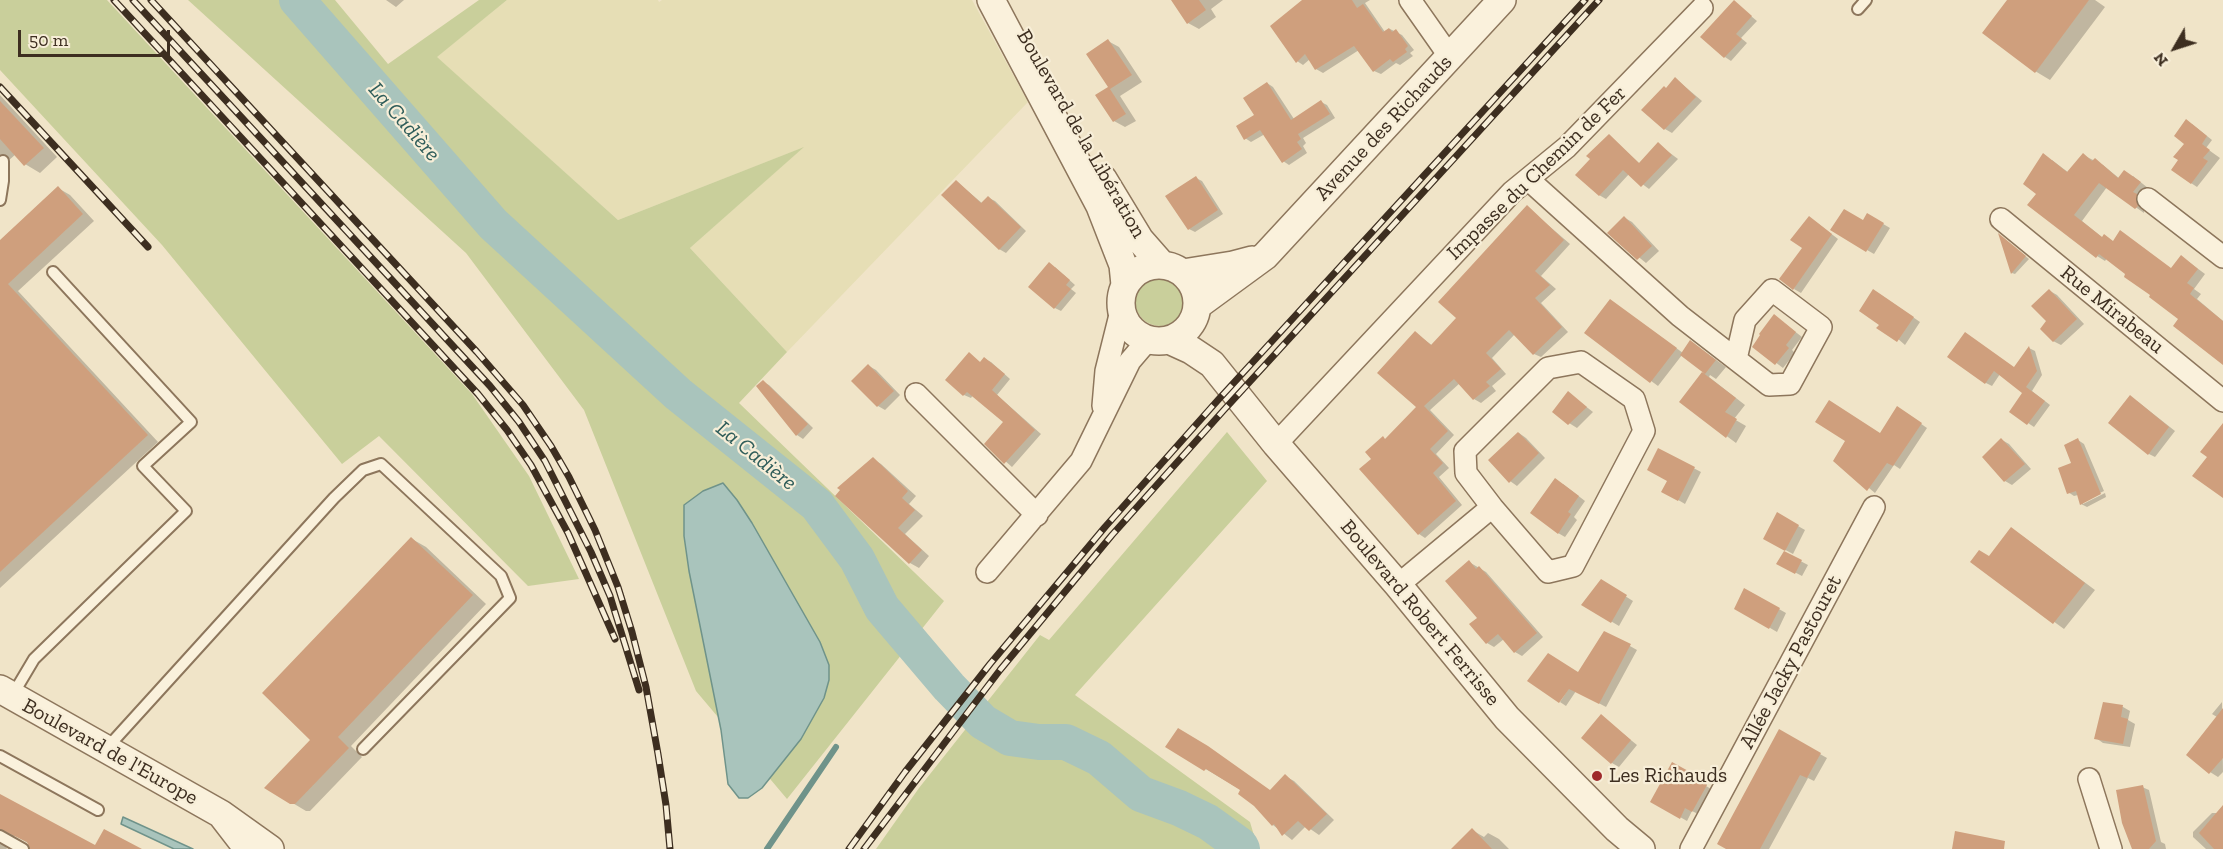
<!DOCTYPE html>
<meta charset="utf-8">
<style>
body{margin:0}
#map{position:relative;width:2223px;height:849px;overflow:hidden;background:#f0e4c8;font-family:"Zilla Slab",serif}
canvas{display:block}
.north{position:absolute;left:2145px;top:18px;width:60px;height:60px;-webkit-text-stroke:4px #f7eed8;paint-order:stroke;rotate:231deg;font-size:16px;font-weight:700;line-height:24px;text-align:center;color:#3d2e20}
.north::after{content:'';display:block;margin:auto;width:21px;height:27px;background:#3d2e20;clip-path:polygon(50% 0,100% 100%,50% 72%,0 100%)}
.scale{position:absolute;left:18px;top:30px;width:152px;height:27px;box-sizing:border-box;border:3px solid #3d2e20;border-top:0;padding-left:8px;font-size:18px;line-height:21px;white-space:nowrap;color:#3d2e20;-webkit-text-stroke:4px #f7eed8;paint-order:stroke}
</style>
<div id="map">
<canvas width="2223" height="849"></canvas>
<div class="north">N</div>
<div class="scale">50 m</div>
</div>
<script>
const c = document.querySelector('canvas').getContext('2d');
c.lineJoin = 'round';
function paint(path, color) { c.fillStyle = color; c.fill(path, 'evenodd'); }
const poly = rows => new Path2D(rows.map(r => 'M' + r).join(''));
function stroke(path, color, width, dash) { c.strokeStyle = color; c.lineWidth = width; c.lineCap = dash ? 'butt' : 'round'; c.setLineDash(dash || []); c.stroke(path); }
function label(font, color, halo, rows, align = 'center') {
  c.font = font + ' "Zilla Slab",serif'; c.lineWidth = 4.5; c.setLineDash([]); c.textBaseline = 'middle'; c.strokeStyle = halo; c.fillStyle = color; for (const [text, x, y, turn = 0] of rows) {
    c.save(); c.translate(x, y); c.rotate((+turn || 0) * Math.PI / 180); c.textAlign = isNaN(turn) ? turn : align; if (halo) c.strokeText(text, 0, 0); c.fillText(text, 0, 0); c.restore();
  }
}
const farmland = poly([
 [507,0,658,0,659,2,662,0,972,0,1028,102,787,352,690,248,802,148,618,220,436,57]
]);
const green = poly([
 [0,0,107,0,472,394,529,476,579,579,528,586,379,436,342,464,162,245,0,70],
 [188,0,335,0,388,64,479,0,507,0,437,57,618,220,804,147,690,248,787,352,739,403,944,601,787,799,696,691,584,410,466,253],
 '1135 301a25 25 0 1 1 50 0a25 25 0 1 1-50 0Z',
 [1227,432,1267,481,1075,695,1250,822,1258,849,876,849,919,788,1040,635,1049,640]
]);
const water = poly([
 [723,483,737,500,752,523,820,642,829,665,829,680,824,698,801,739,762,788,748,798,739,798,728,784,721,730,689,571,684,536,684,505,703,491,723,483],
 [123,817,193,849,174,849,121,824,123,817]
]);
const shadow = poly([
 [386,0,404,0,396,7],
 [1173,0,1223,0,1211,9,1216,17,1199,29,1188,23],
 [1305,0,1370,0,1365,3,1385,32,1390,29,1402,35,1414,50,1410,53,1413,56,1400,65,1396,63,1381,74,1374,71,1359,50,1323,73,1316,69,1310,59,1303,65,1297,61],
 [2009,0,2095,0,2105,7,2050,80,2035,71],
 [1734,2,1757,21,1741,38,1747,43,1731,61,1725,57],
 [1108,41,1119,47,1142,82,1120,96,1136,121,1125,127,1114,121,1098,95,1110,88],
 [1676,79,1702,101,1672,133,1665,129,1667,89],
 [1267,83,1273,87,1294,119,1321,102,1327,105,1335,118,1303,138,1306,143,1303,146,1307,153,1289,165,1283,161,1265,134,1251,142,1245,138,1256,116],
 [0,95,57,157,40,173,25,164,16,154,0,168],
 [2192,124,2212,140,2206,148,2220,158,2197,187,2191,183,2180,160],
 [1609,136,1640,164,1658,144,1678,159,1649,189,1629,174,1606,199,1599,195,1592,158],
 [2083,155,2103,165,2120,179,2133,176,2148,188,2141,197,2144,201,2144,213,2107,187,2082,221,2103,238,2172,269,2189,262,2205,274,2194,289,2201,294,2197,299,2223,321,2223,363,2180,319,2127,273,2107,258,2105,261,2097,256,2038,194,2052,160,2069,173],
 [1196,178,1202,181,1223,214,1195,232,1189,229],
 [956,181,983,204,989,198,995,201,1026,231,1006,253,999,249],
 [58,188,70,195,94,221,18,291,158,442,0,588,0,242],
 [1527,207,1570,244,1541,276,1556,289,1541,303,1568,332,1541,357,1534,354,1515,334,1492,358,1506,374,1492,386,1496,391,1481,403,1474,399,1460,383,1430,410,1454,435,1436,454,1449,468,1439,477,1462,505,1425,538,1419,534,1373,459,1386,440,1418,407,1415,333,1433,346,1458,317],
 [1868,215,1890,228,1874,254,1832,230,1863,222],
 [1625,218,1632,222,1659,251,1646,263,1609,233],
 [1816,222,1838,239,1801,293,1794,289,1804,248],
 [2000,236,2029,259,2015,274,2012,273],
 [1055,267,1075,285,1071,289,1076,293,1061,311,1055,308],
 [2050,291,2057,295,2084,324,2061,345,2053,341,2047,321],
 [1881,295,1920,322,1905,345,1881,324],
 [1617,305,1683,353,1691,342,1726,367,1716,379,1710,375,1709,377,1745,405,1734,419,1746,426,1736,443,1681,402,1704,372,1682,355,1658,386,1586,333],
 [1775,316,1802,337,1792,350,1795,353,1783,368,1754,346],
 [1966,334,2015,369,2029,348,2035,351,2042,375,2032,391,2050,405,2034,427,2028,423,2024,392,2000,374,1992,386,1986,383],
 [969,354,981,363,985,359,991,362,1010,379,997,395,1041,434,1012,467,986,444,1005,422,973,395,971,398,964,395,947,380],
 [869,366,876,370,900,395,885,410,878,406,854,381],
 [763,382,769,385,813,428,803,439,797,435,758,386],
 [1575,398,1593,412,1577,428,1569,423],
 [2137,401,2175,431,2155,457,2149,454],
 [1904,412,1927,428,1900,469,1894,465,1875,493,1835,460,1880,435],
 [1519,433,1526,438,1545,458,1517,486,1510,481],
 [2002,440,2009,444,2031,469,2012,485,2005,481],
 [2078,440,2084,444,2104,491,2083,501,2083,504,2105,493,2106,497,2087,507,2081,504,2078,495,2074,496,2068,492],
 [1659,450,1701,472,1685,504,1663,491,1669,480],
 [873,459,881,464,916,496,909,504,923,516,905,534,929,556,919,568,910,563,837,496],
 [1563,484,1585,501,1574,517,1577,520,1565,537,1558,533],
 [1777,514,1805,530,1793,554,1765,539],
 [2021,535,2095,590,2064,629,1972,562,1990,558],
 [412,539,426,547,486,604,351,746,362,757,310,811,306,811,266,787,312,740],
 [1785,553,1808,565,1802,576,1779,564],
 [1469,562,1486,572,1543,637,1522,656,1515,652,1504,639,1494,647,1487,643,1471,625,1479,618],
 [1601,581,1633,601,1619,626,1584,605],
 [1745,590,1786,613,1777,632,1736,608],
 [1605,632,1637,650,1606,707,1576,691,1566,706,1560,702],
 [2222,702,2223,772,2218,777,2210,772,2217,717,2212,714],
 [2105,704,2123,707,2130,711,2128,720,2135,724,2130,747,2103,743,2096,738],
 [1601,716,1637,745,1619,767,1612,763],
 [1779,731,1827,758,1814,781,1808,778,1769,849,1728,849],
 [1167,746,1271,791,1285,776,1294,781,1334,820,1319,835,1306,826,1292,840,1273,825,1241,790],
 [1672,764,1707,784,1706,786,1713,790,1700,815,1692,811,1687,821,1652,801],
 [2142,787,2149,790,2161,842,2165,844,2166,849,2132,849],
 [0,796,88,849,32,849,31,845,16,836,10,836,6,840,5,845,7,849,0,849],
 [2223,808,2223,849,2206,849,2193,837,2193,832,2212,813,2218,813],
 [1472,830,1484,837,1488,833,1499,839,1509,849,1453,849]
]);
const stream = poly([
 [767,849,836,747]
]);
const river = poly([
 [297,0,493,224,678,394,817,505,857,559,882,608,949,687,983,722,1010,738,1039,742,1066,742,1099,758,1141,794,1179,808,1208,822,1240,845,1242,849]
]);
const building = poly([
 [1171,0,1199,0,1206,10,1187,24],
 [1302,0,1352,0,1357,8,1363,4,1383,32,1389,28,1392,32,1396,29,1408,46,1405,49,1407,52,1393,62,1390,59,1373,72,1354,46,1315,70,1305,54,1296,63,1270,26],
 [1734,0,1752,16,1736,34,1742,39,1724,58,1700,37],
 [2007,0,2089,0,2035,73,1982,33],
 [1108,39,1132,75,1110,89,1126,114,1113,122,1095,95,1108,87,1086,54],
 [1675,77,1696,97,1664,130,1641,110,1664,86,1666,88],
 [1267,82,1291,120,1321,100,1330,114,1298,134,1301,139,1297,142,1302,149,1282,163,1260,130,1244,140,1236,126,1254,115,1243,98],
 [0,101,44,148,24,166,0,139],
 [2186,119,2207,136,2202,144,2210,150,2203,158,2208,161,2191,184,2171,170,2178,160,2173,157,2184,144,2174,136],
 [1609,134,1639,163,1658,142,1672,155,1641,187,1623,170,1599,196,1575,175,1590,159,1586,156],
 [2043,153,2067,172,2083,153,2092,161,2095,158,2118,178,2124,170,2141,182,2133,192,2137,194,2138,206,2135,209,2099,183,2074,215,2102,237,2104,234,2113,241,2120,230,2171,268,2181,255,2198,269,2187,283,2194,288,2190,294,2223,321,2223,365,2173,326,2178,319,2149,297,2150,295,2124,277,2125,274,2099,254,2096,258,2027,205,2036,194,2023,184],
 [1196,176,1218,210,1188,230,1165,196],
 [956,180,981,203,988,196,1021,227,999,250,941,195],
 [58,186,83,214,8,284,148,435,0,572,0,240],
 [1527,205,1564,240,1535,271,1550,285,1535,298,1562,327,1533,355,1509,330,1486,353,1501,369,1486,382,1490,386,1473,400,1454,379,1424,406,1448,431,1430,449,1443,463,1433,473,1456,501,1418,535,1359,469,1371,459,1365,452,1383,436,1385,439,1416,407,1377,373,1415,331,1431,345,1456,318,1438,302],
 [1844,209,1863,220,1867,213,1884,223,1866,252,1830,230],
 [1624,216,1652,246,1637,260,1607,233],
 [1809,216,1832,234,1793,290,1779,279,1802,248,1790,240],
 [1998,233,2026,256,2011,274],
 [1049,262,1070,280,1066,285,1071,289,1054,309,1028,287],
 [1873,289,1914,317,1897,342,1876,328,1879,325,1859,311],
 [2049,289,2077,319,2053,342,2040,329,2046,321,2031,306],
 [1610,299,1677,348,1650,383,1584,333],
 [1774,314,1796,332,1786,345,1789,348,1775,365,1752,347,1760,335,1759,334],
 [1965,332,2014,367,2029,346,2037,371,2026,387,2045,401,2027,425,2009,412,2022,393,1994,371,1985,384,1947,357],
 [1690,340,1716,360,1705,374,1680,355],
 [969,352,980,362,984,357,1005,374,992,390,1035,430,1004,464,984,444,1003,422,967,392,963,396,945,380],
 [868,364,894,391,877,407,851,381],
 [1702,372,1736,398,1725,412,1737,419,1726,438,1679,402],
 [763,380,808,424,796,436,756,386],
 [1568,391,1587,407,1568,425,1552,412],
 [2130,395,2169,427,2148,455,2108,423],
 [1829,400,1880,433,1897,406,1922,423,1893,466,1887,463,1867,491,1833,461,1845,441,1815,422],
 [2223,423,2223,498,2192,476,2207,457,2200,452],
 [1518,432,1539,453,1509,483,1488,460],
 [2001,438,2025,464,2004,482,1982,457],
 [2078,438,2101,494,2080,505,2076,491,2067,494,2058,468,2071,463,2064,445],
 [1658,448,1695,467,1678,501,1661,492,1667,481,1647,470],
 [873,457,908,491,902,498,915,510,898,528,922,550,909,564,835,496,840,490,837,488],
 [1555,478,1579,496,1568,512,1571,514,1558,534,1530,513],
 [1777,512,1799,525,1785,551,1763,539],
 [2011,527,2085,583,2053,624,1970,562,1979,550,1989,556],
 [411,537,473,595,338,737,349,748,295,804,290,804,264,788,310,740,262,693],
 [1784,551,1802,560,1795,574,1776,564],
 [1469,560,1476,569,1479,566,1537,633,1514,653,1498,634,1486,644,1469,624,1477,618,1445,581],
 [1601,579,1627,595,1611,623,1581,605],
 [1744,588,1780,608,1769,629,1734,609],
 [1604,631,1631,644,1599,704,1569,689,1559,703,1527,681,1548,653,1578,672],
 [2103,702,2123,705,2121,717,2128,719,2123,744,2094,739],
 [2223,708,2223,758,2209,774,2186,755],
 [1601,714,1631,740,1611,764,1581,738],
 [1178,728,1208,746,1270,790,1285,774,1327,814,1309,831,1298,821,1282,836,1274,824,1272,826,1254,806,1238,794,1240,790,1206,769,1204,771,1165,747],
 [1779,729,1821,753,1807,778,1800,775,1760,849,1726,849,1717,844],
 [1672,762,1701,778,1700,781,1707,785,1692,812,1685,808,1680,819,1650,802],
 [2143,785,2156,841,2149,849,2132,849,2122,823,2116,790],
 [0,794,95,845,104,829,142,849,30,849,27,842,0,829],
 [2223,805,2223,849,2214,849,2199,833],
 [1472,828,1492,849,1451,849],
 [1955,831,2005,841,2004,849,1952,849]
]);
const service = poly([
 [1858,9,1866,0],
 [0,200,3,181,3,161],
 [12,696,34,659,186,511,143,466,191,422,53,272],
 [106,749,334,498,363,470,381,464,501,576,510,598,363,749],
 [0,756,98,810],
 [0,836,23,849]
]);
const minor = poly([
 [1410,0,1450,57],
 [1529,180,1680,316,1769,385,1790,384,1821,327,1772,290,1745,320,1736,359],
 [2148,199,2223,257],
 [2001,219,2223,401],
 [916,394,1037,515],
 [1103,406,1106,371,1121,311],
 [1276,444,1512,192,1567,147,1702,8],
 [987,572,1081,461,1130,361,1148,340],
 [1398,585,1492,507,1466,473,1465,451,1548,368,1581,362,1634,399,1644,431,1573,566,1548,572,1492,507],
 [2089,779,2111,849],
 [1691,849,1874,507]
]);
const tertiary = poly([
 [991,0,1100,206,1123,265,1125,285],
 [1103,179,1140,240,1162,265],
 '1121 303a38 38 0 1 1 76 0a38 38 0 1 1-76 0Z',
 [1183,273,1233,265,1252,260],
 [1198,305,1265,256,1502,0],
 [1169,340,1191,350,1212,364,1276,444,1398,585,1507,718,1617,829,1641,849],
 [0,689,221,814],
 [248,849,221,814,270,849]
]);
const rail = poly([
 [114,0,478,394,507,430,531,465,568,533,615,639],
 [133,0,490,386,519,422,545,461,591,552,610,596,639,690],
 [151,0,477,352,523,405,551,446,569,477,595,530,618,587,632,632,646,687,658,754,666,805,670,849],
 [0,87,148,247],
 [849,849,905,772,990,664,1105,527,1218,400,1585,0],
 [864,849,1000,670,1112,535,1223,411,1599,0]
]);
const markers = [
 [1597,776,6,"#9e2a2b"]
];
const streetNames = [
 ["Avenue des Richauds",1384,128,-47],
 ["Boulevard de la Libération",1081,134,60],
 ["Impasse du Chemin de Fer",1537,173,-44],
 ["Rue Mirabeau",2112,310,39],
 ["Boulevard Robert Ferrisse",1420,613,50],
 ["Allée Jacky Pastouret",1791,662,-62],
 ["Boulevard de l'Europe",110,752,29]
];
const poiNames = [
 ["Les Richauds",1609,776]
];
const waterNames = [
 ["La Cadière",404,122,49],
 ["La Cadière",756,456,39]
];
paint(farmland, '#e6deb5');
paint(green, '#c9cf9b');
paint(water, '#a9c4bc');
stroke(water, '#6f938a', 1.5);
paint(shadow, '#0003');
stroke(stream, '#6f938a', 6);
stroke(river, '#a9c4bc', 36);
paint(building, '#cf9f7d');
stroke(service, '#8d765c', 14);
stroke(minor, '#8d765c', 24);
stroke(tertiary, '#8d765c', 30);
stroke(service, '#faf1dc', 10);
stroke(minor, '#faf1dc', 21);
stroke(tertiary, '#faf1dc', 27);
stroke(rail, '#3d2e20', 7);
stroke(rail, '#f7eed8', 4.5, [14]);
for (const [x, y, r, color] of markers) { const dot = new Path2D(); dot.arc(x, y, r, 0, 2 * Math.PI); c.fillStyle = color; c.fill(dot); stroke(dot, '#f7eed8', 2); }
label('21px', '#3d2e20', '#f7eed8', streetNames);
label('21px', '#3d2e20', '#f7eed8', poiNames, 'left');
label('italic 22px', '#2f5d5a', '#f7eed8', waterNames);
</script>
